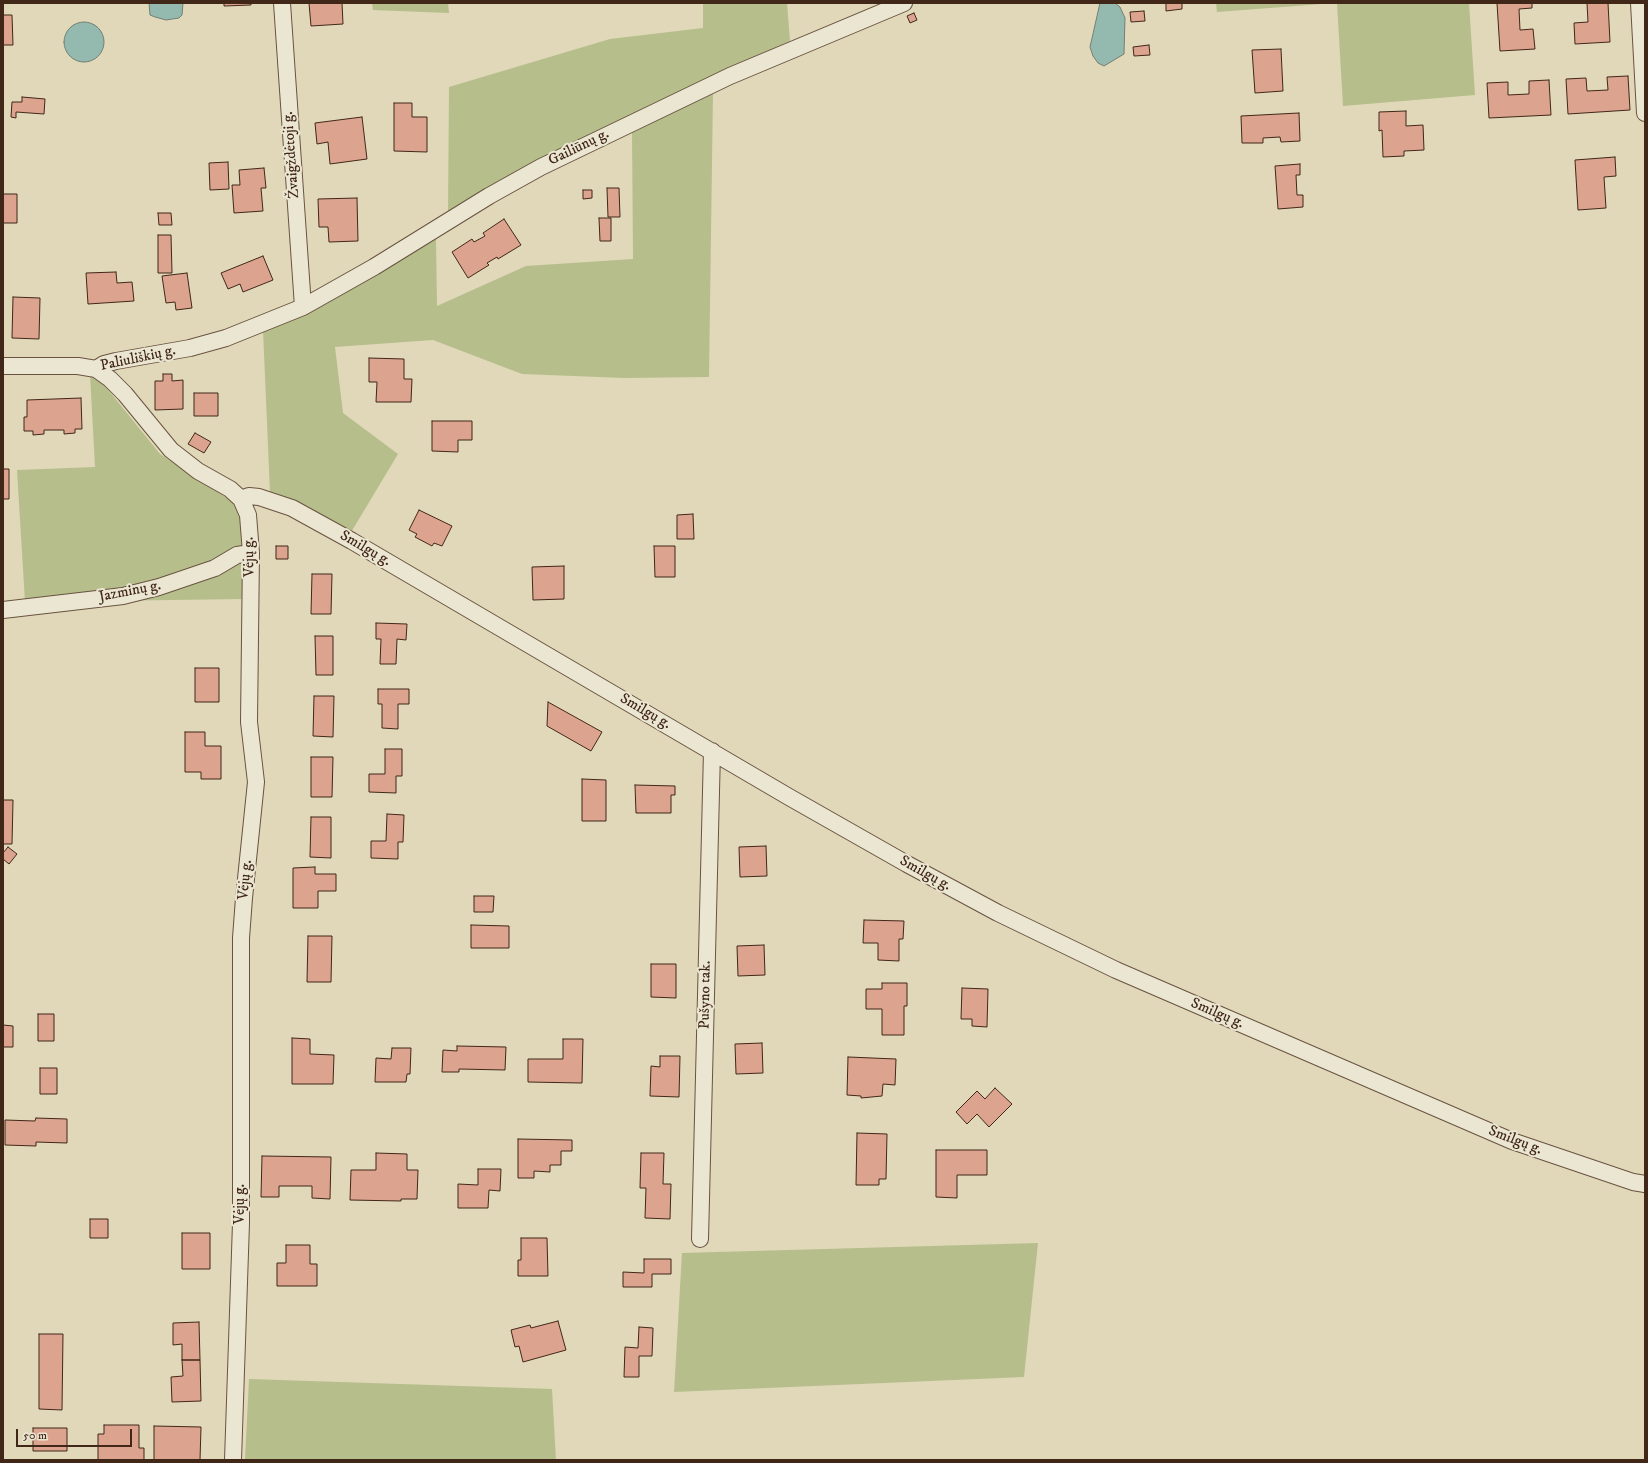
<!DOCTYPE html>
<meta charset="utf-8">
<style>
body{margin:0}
#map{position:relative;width:1648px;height:1463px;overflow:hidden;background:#e0d8b9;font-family:"IM FELL DW Pica",serif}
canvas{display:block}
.frame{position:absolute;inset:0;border:4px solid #412718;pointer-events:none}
.scale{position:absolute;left:16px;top:1429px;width:116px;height:18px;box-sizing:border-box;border:2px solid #412718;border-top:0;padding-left:5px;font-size:12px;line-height:14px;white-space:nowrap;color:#412718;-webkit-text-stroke:3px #ebe6d2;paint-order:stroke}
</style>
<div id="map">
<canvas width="1648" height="1463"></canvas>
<div class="frame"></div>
<div class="scale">50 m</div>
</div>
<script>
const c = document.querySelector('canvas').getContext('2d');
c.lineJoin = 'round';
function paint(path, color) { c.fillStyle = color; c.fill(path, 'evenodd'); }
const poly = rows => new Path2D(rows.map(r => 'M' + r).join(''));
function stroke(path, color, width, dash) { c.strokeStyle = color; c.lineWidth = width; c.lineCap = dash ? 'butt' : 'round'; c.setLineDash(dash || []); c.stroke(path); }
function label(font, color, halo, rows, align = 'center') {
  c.font = font + ' "IM FELL DW Pica",serif'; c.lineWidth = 4; c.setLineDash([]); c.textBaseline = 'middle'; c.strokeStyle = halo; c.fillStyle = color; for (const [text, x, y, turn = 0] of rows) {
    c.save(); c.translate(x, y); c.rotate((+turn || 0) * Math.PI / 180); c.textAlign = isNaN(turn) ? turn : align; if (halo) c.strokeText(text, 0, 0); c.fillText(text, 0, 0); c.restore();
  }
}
const green = poly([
 [372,3,448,3,449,13,373,10],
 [703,3,787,3,790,41,740,64,448,215,449,87,610,39,703,28],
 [1216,3,1335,3,1217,12],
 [1337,3,1469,3,1475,95,1343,106],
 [713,92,709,377,624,378,522,374,433,340,335,347,343,413,398,454,350,534,270,493,263,330,302,312,436,239,437,306,526,266,633,259,632,133],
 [90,374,97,376,160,454,236,504,245,528,245,599,25,602,17,470,95,467],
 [1038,1243,1024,1377,674,1392,682,1253],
 [249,1379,552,1389,556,1460,245,1460]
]);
const water = poly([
 [149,3,183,3,182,15,179,18,166,20,155,17,150,15,149,3],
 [1100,3,1115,3,1120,7,1125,18,1124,54,1104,66,1098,63,1093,56,1090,47,1100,3],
 '64 42a20 20 0 1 1 40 0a20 20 0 1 1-40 0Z'
]);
const building = poly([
 [224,3,251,3,251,5,224,6,224,3],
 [309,3,342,3,343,24,311,26,309,3],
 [1166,3,1182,3,1182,9,1166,11,1166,3],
 [1497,3,1532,3,1532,8,1519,9,1520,30,1533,29,1535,49,1500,51,1497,3],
 [1587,3,1608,3,1610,42,1575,44,1574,23,1588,22,1587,3],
 [1144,11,1145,21,1131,22,1130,12,1144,11],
 [914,13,917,20,910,23,907,16,914,13],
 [3,15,12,15,13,45,3,45,3,15],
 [1149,45,1150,55,1134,56,1133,47,1149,45],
 [1281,49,1283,91,1255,93,1252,50,1281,49],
 [1628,76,1630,110,1568,114,1566,79,1586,78,1587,91,1608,90,1607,77,1628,76],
 [1549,80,1551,115,1489,118,1487,83,1508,82,1508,95,1529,94,1529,81,1549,80],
 [22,97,45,99,44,114,16,112,16,118,11,117,12,102,22,102,22,97],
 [394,103,412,103,412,117,427,117,427,152,394,151,394,103],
 [1406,111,1406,126,1423,125,1424,150,1404,151,1404,156,1383,157,1382,130,1379,131,1379,112,1406,111],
 [1299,113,1300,141,1281,142,1280,137,1263,138,1263,143,1242,143,1241,116,1299,113],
 [362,117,367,159,330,164,328,142,317,144,315,123,362,117],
 [1615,157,1616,176,1604,177,1606,208,1578,210,1575,160,1615,157],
 [228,162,229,189,210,190,209,163,228,162],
 [1300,164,1300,175,1296,175,1297,195,1303,195,1303,207,1278,209,1275,166,1300,164],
 [264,168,266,188,261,188,263,211,234,213,232,185,240,185,239,170,264,168],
 [607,188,619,188,620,217,608,217,607,188],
 [583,190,592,190,592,198,583,199,583,190],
 [3,194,17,194,17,223,3,223,3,194],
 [357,198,358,241,329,242,328,227,319,227,318,199,357,198],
 [158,213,171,213,172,225,159,225,158,213],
 [599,218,611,218,611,241,600,241,599,218],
 [504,219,521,245,498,259,497,257,487,263,489,265,468,278,452,252,472,239,474,242,485,236,483,233,504,219],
 [158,235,171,235,172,273,158,273,158,235],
 [263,256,273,280,243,292,240,284,228,289,221,273,263,256],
 [116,272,117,283,132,282,134,301,88,304,86,273,116,272],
 [187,273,192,308,176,310,175,302,166,303,162,276,187,273],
 [13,297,40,298,39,339,12,338,13,297],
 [369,358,404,359,404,379,412,379,411,402,376,402,377,382,369,382,369,358],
 [163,374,172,374,172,381,183,380,183,409,155,410,155,381,163,381,163,374],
 [194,393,218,393,218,416,194,416,194,393],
 [81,398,82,429,75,429,75,433,64,434,64,430,44,430,44,434,33,435,33,431,24,431,24,417,27,417,27,400,81,398],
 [432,421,472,421,472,440,458,440,458,452,432,451,432,421],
 [195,433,211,442,204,453,188,444,195,433],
 [3,469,9,469,9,499,3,499,3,469],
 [419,510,452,526,442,546,434,543,432,546,415,537,417,534,409,530,419,510],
 [693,514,694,539,677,539,677,515,693,514],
 [276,546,288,546,288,559,276,559,276,546],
 [654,546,675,546,675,577,655,577,654,546],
 [564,566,564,599,533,600,532,567,564,566],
 [312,574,332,574,331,614,311,614,312,574],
 [376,623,407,624,406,640,397,639,396,664,380,664,381,639,376,639,376,623],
 [315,636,333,636,333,675,316,675,315,636],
 [195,668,219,668,219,702,195,702,195,668],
 [378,689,409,689,409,704,398,704,398,729,382,728,382,704,378,704,378,689],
 [314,696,334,696,333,737,313,736,314,696],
 [548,702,602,732,591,751,547,726,548,702],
 [185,732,205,732,205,746,221,746,221,779,201,779,201,772,185,772,185,732],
 [385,749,402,749,402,776,396,776,396,793,369,792,369,774,385,774,385,749],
 [311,757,333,757,332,797,311,797,311,757],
 [582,779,606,780,606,821,582,821,582,779],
 [635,785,675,786,675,795,671,795,671,813,636,813,635,785],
 [3,800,13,800,12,844,3,844,3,800],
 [387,814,404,815,403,842,398,842,398,859,371,858,371,841,386,841,387,814],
 [311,817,331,817,331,858,310,857,311,817],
 [766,846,767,876,740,877,739,847,766,846],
 [8,847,17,854,9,864,3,859,3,853,8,847],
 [315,867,315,874,336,874,336,891,318,891,318,908,293,908,293,868,315,867],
 [474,896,494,896,493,912,474,912,474,896],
 [864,920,904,921,903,939,899,939,899,961,878,960,878,943,863,943,864,920],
 [471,925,509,926,509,948,471,948,471,925],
 [308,936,332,936,331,982,307,982,308,936],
 [764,945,765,975,738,976,737,946,764,945],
 [651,964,676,964,676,998,651,997,651,964],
 [882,983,907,983,907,1006,904,1006,904,1035,882,1035,882,1009,866,1009,866,989,882,989,882,983],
 [962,988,988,989,987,1027,972,1026,972,1019,961,1019,962,988],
 [38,1014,54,1014,54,1041,38,1041,38,1014],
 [3,1025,13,1026,13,1047,3,1047,3,1025],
 [292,1038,310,1039,310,1054,334,1055,333,1084,292,1084,292,1038],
 [563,1039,583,1039,582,1083,528,1082,528,1059,563,1059,563,1039],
 [762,1043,763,1073,736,1074,735,1044,762,1043],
 [457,1046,506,1047,505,1070,459,1069,459,1072,442,1072,443,1050,457,1051,457,1046],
 [392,1048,411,1048,410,1074,407,1074,406,1082,375,1082,376,1058,391,1059,392,1048],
 [660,1056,680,1056,679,1097,650,1096,651,1066,660,1067,660,1056],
 [848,1057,896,1059,895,1085,883,1084,882,1096,861,1098,861,1096,847,1095,848,1057],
 [40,1068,57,1068,57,1094,40,1094,40,1068],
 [995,1088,1012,1104,989,1127,977,1114,967,1124,956,1112,977,1091,985,1099,995,1088],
 [36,1118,67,1119,67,1143,36,1142,36,1146,5,1145,5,1120,35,1121,36,1118],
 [857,1133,887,1134,886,1179,879,1179,879,1185,856,1185,857,1133],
 [518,1139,572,1140,572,1151,561,1151,561,1165,550,1165,550,1172,534,1171,534,1178,518,1178,518,1139],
 [936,1150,987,1150,987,1175,957,1175,957,1198,936,1197,936,1150],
 [376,1153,407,1154,407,1170,418,1170,417,1199,401,1199,401,1201,350,1200,351,1170,376,1170,376,1153],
 [641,1153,664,1153,663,1184,671,1184,670,1219,645,1218,646,1188,640,1188,641,1153],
 [262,1156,331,1157,330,1199,312,1198,312,1186,279,1186,279,1197,261,1197,262,1156],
 [478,1169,501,1169,500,1191,489,1190,488,1208,458,1208,458,1184,478,1185,478,1169],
 [90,1219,108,1219,108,1238,90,1238,90,1219],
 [182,1233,210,1233,210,1269,182,1269,182,1233],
 [521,1238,547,1238,548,1276,518,1276,518,1260,521,1260,521,1238],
 [286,1245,310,1245,310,1264,317,1264,317,1286,277,1286,277,1263,286,1263,286,1245],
 [644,1259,671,1259,671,1274,652,1274,652,1287,623,1287,623,1272,644,1273,644,1259],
 [558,1321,566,1350,523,1362,519,1346,515,1347,511,1330,530,1325,531,1328,558,1321],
 [199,1322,200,1360,182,1360,182,1344,173,1345,173,1323,199,1322],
 [639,1327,653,1328,652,1356,639,1356,639,1377,624,1377,625,1347,638,1348,639,1327],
 [39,1334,63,1334,62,1410,39,1409,39,1334],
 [182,1360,200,1360,201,1401,172,1402,171,1377,183,1376,182,1360],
 [104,1425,139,1425,139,1448,144,1448,144,1460,98,1460,98,1434,104,1434,104,1425],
 [154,1426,201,1427,200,1460,154,1460,154,1426],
 [33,1428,67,1428,67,1451,33,1451,33,1428]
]);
const minor = poly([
 [282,3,303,307],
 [1639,3,1645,113],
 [3,366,78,366,96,369,110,379,125,394,171,450,198,471,230,489,241,499,248,515,251,553,249,722,256,782,244,898,241,938,241,1223,233,1460],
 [96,369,104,364,116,361,190,348,226,338,303,307,374,267,489,196,541,167,730,76,904,3],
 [241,499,249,496,259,497,292,508,352,541,789,797,907,864,998,913,1116,970,1512,1141,1633,1182,1645,1184],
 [3,610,123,596,159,587,215,568,237,555,251,553],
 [700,1239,712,751]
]);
const streetNames = [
 ["Gailiūnų g.",579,148,-26],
 ["Žvaigždėtoji g.",292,155,-94],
 ["Paliuliškių g.",138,359,-12],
 ["Smilgų g.",365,549,30],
 ["Vėjų g.",250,557,-91],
 ["Jazminų g.",130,592,-11],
 ["Smilgų g.",645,712,30],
 ["Smilgų g.",925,874,29],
 ["Vėjų g.",246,880,-84],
 ["Pušyno tak.",706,995,-89],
 ["Smilgų g.",1217,1014,23],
 ["Smilgų g.",1515,1141,21],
 ["Vėjų g.",241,1204,-90]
];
paint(green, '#b6be8c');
paint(water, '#94baaf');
stroke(water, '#737f73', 1);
paint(building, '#dca38e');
stroke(building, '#412718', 1);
stroke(minor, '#695340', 18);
stroke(minor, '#ebe6d2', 16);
label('15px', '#412718', '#ebe6d2', streetNames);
</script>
